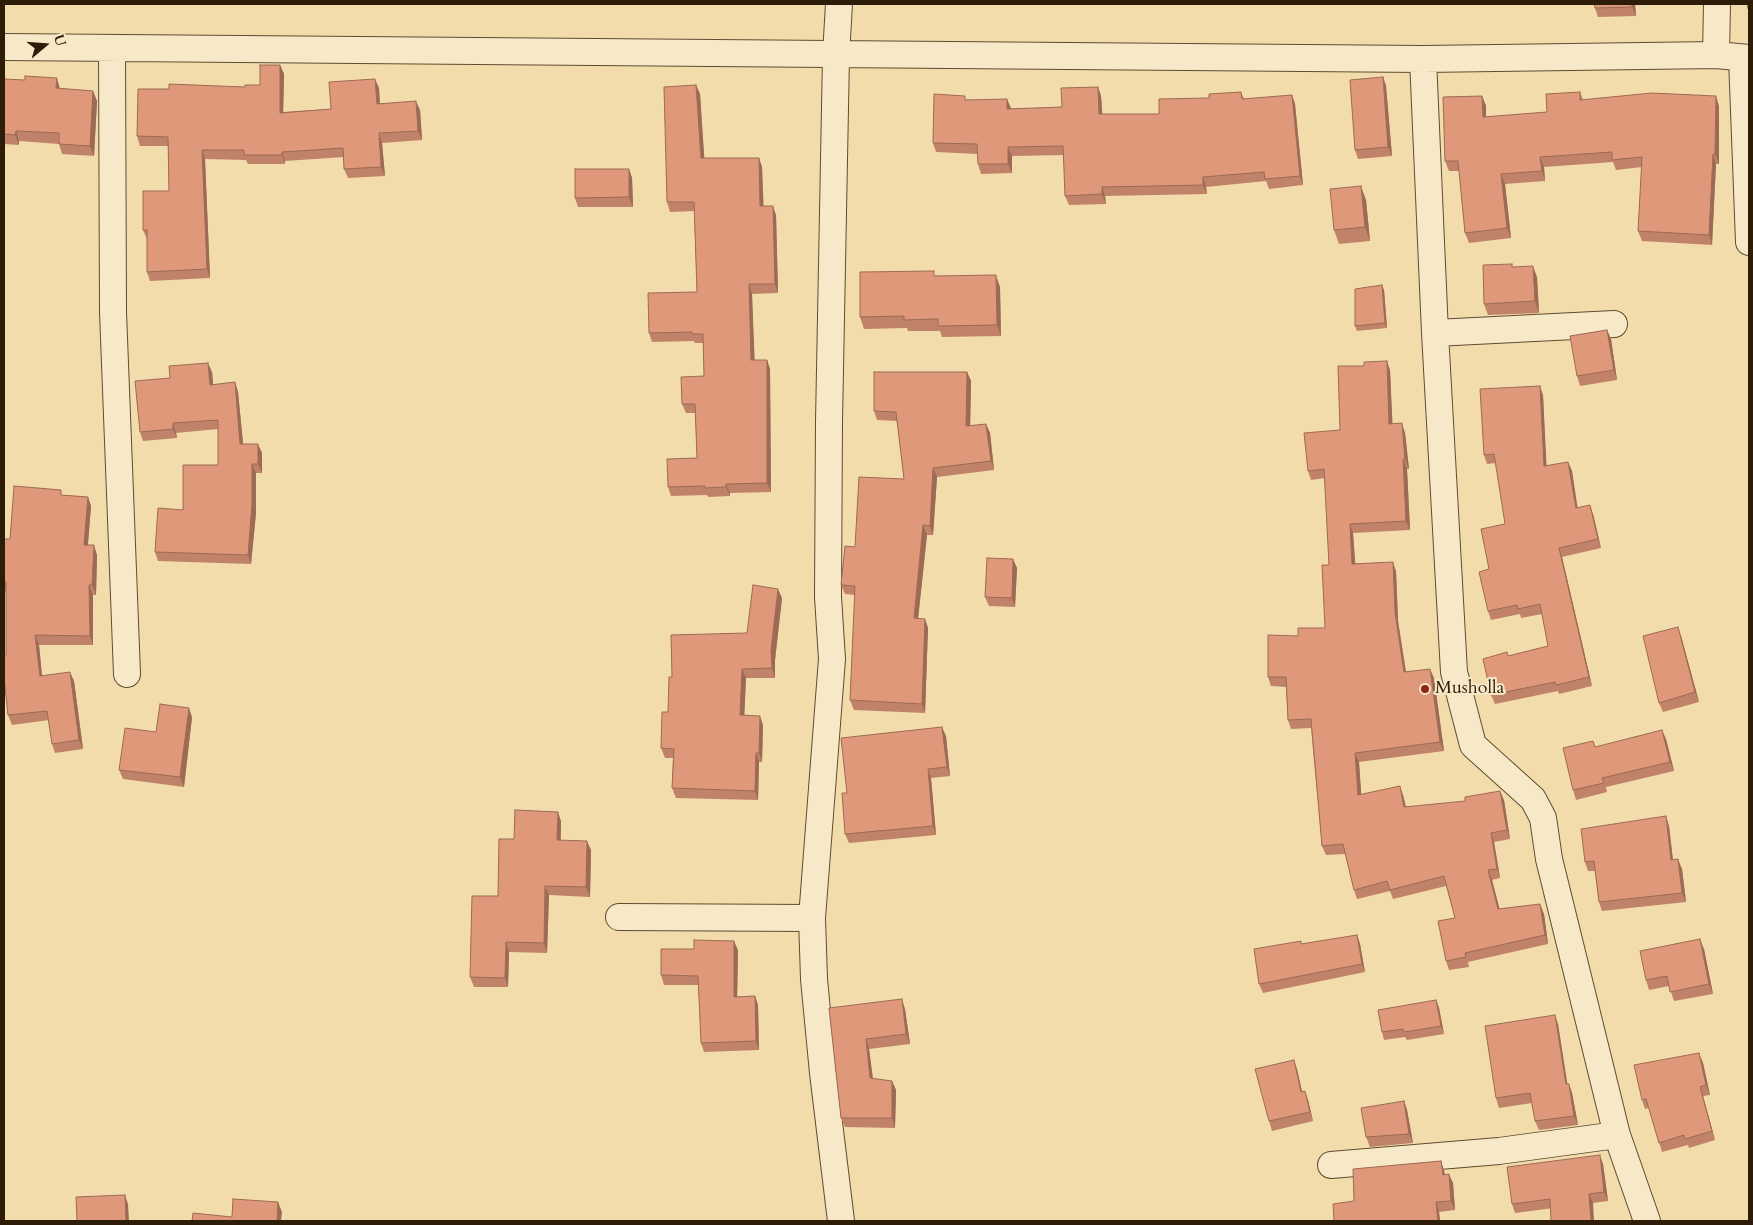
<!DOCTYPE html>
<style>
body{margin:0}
#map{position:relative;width:1753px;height:1225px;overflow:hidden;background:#f3dcab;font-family:Cardo,serif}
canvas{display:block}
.frame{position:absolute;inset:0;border:5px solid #2d1c07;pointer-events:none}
.north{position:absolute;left:20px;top:20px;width:50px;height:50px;-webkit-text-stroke:4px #f7e8c8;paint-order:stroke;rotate:72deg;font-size:14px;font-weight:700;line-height:20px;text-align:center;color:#2d1c07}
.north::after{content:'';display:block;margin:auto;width:18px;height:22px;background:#2d1c07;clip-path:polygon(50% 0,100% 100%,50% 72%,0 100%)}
</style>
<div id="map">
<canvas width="1753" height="1225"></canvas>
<div class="frame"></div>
<div class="north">U</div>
</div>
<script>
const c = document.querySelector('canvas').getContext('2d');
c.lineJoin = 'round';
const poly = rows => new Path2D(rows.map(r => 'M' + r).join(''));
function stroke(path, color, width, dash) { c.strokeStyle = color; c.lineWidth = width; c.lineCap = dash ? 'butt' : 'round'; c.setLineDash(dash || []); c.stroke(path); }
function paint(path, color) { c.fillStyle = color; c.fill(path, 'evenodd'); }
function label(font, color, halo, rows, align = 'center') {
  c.font = font + ' Cardo,serif'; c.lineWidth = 4; c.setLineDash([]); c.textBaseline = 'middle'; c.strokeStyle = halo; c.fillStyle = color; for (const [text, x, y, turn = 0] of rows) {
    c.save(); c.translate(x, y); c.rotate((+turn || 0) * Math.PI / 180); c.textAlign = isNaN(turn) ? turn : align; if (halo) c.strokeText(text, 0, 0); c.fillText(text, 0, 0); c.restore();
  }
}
const minor = poly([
 [839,4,836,55,829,422,828,597,832,659,812,918,814,979,823,1073,841,1221],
 [4,47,1423,59,1716,55,1749,58],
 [112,49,113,312,127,674],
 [1716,55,1717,4],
 [1742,58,1749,242],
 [1423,59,1435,333,1454,672,1473,745,1533,799,1543,818,1549,859,1617,1135,1647,1221],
 [1435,333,1614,324],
 [619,917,812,918],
 [1331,1165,1499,1151,1617,1135]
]);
const wall = poly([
 [1594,4,1635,4,1636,16,1598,17,1595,8],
 [280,65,284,74,283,112,331,109,379,88,380,104,420,110,422,140,382,143,385,176,348,178,344,169,344,157,285,161,285,164,248,164,246,160,205,159,210,278,150,281,147,272,147,239,143,230,169,191,168,146,140,146,137,136,169,89,245,87,260,85],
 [1383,77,1386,86,1392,156,1358,159,1355,150],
 [4,79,60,89,93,91,97,101,94,156,62,154,59,144,19,141,19,145,4,144],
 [696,85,700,94,704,158,759,158,762,167,763,206,776,215,778,293,752,294,754,360,767,360,770,369,771,492,730,493,730,496,708,497,707,495,671,496,668,487,697,458,695,413,686,413,682,404,704,376,703,343,695,343,694,341,652,342,649,333,697,292,694,211,670,212,667,202],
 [1098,87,1101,96,1102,114,1159,114,1209,98,1241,92,1244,99,1292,95,1295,104,1303,185,1269,189,1266,181,1206,187,1207,194,1105,196,1106,204,1069,205,1065,196,1064,155,1012,156,1012,173,981,174,978,164,977,154,936,152,933,143,966,100,1011,108,1011,109,1062,107],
 [1580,92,1583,100,1719,106,1719,164,1716,164,1712,245,1642,241,1638,231,1642,167,1616,170,1613,162,1544,167,1545,181,1505,184,1511,238,1469,243,1465,233,1459,171,1449,171,1445,161,1482,96,1486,106,1486,117,1547,112],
 [629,169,632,178,633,207,578,207,575,198],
 [1366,200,1370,241,1339,244,1334,230],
 [1513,267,1537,277,1539,313,1488,315,1484,304],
 [936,276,1000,287,1001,336,942,337,940,331,908,331,907,328,864,329,860,317],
 [1384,290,1387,328,1357,331,1355,326],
 [1607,330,1611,339,1617,380,1580,386,1577,376],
 [1390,370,1392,424,1405,433,1409,469,1407,469,1410,530,1353,533,1355,563,1396,571,1398,621,1406,671,1434,678,1444,751,1359,762,1361,795,1403,795,1406,807,1504,800,1510,839,1494,842,1500,878,1492,880,1499,909,1544,914,1548,944,1468,962,1469,967,1449,970,1446,961,1455,918,1446,886,1393,899,1390,891,1357,899,1354,890,1345,854,1326,855,1322,846,1311,728,1291,729,1288,720,1286,687,1271,686,1268,677,1298,636,1325,628,1329,565,1325,478,1311,480,1308,471,1340,430],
 [212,372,213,385,235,382,238,392,243,444,262,453,262,473,256,473,256,513,251,564,158,561,155,552,183,510,218,465,218,429,176,433,177,438,143,441,140,432],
 [967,372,971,381,970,426,986,424,990,433,994,470,937,477,933,535,927,535,918,619,925,619,928,628,925,713,854,710,850,700,855,595,845,594,841,585,904,479,897,421,877,420,874,411],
 [1543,395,1546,466,1568,462,1572,471,1577,508,1593,514,1601,548,1562,557,1592,686,1559,694,1558,691,1495,704,1491,695,1508,656,1548,646,1542,614,1521,618,1520,614,1491,620,1488,611,1489,569,1505,524,1496,463,1487,464,1484,455],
 [63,495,88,497,91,506,88,545,97,555,96,595,93,595,93,645,39,645,42,676,74,681,83,749,55,753,52,744,49,720,12,725,8,715,6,655,6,591,4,591,4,539,10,539],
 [1013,559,1017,568,1015,607,989,606,985,597],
 [782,598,775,660,775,678,746,678,744,715,763,725,762,762,759,762,758,800,676,798,672,788,673,758,665,758,661,748,668,712,672,677,747,633],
 [1681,636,1699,702,1663,712,1659,703],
 [192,717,184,787,123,779,119,770,156,732],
 [946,736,950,776,931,778,936,835,849,843,845,834,847,793],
 [1666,739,1674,771,1606,787,1607,792,1576,800,1573,790,1593,741,1595,747],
 [561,821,561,840,591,850,590,897,549,895,547,953,509,952,508,987,474,987,470,977,498,896,514,839],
 [1669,826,1673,860,1682,869,1686,902,1602,911,1599,902,1595,871,1588,871,1585,862],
 [1357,935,1360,944,1365,972,1263,993,1259,984,1302,944],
 [1704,949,1713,994,1674,1001,1669,986,1649,990,1646,980],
 [738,950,737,997,755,996,758,1005,759,1050,704,1052,701,1043,699,985,664,985,661,975],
 [1436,1000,1439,1008,1444,1034,1407,1040,1405,1037,1384,1040,1382,1032],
 [829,1008,905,1009,910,1044,869,1049,873,1079,892,1081,896,1090,895,1128,845,1127,841,1118],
 [1558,1024,1567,1084,1569,1084,1572,1093,1578,1125,1539,1130,1535,1121,1532,1103,1499,1108,1496,1098],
 [1703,1063,1710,1095,1703,1096,1715,1140,1689,1148,1688,1145,1662,1152,1649,1108,1645,1109,1642,1100],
 [1297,1069,1302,1091,1308,1100,1313,1121,1272,1131,1269,1121],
 [1404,1101,1407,1110,1413,1143,1370,1147,1366,1137],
 [1441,1161,1445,1174,1453,1183,1455,1210,1439,1212,1440,1221,1334,1221,1354,1201],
 [1603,1164,1608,1201,1515,1213,1512,1204]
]);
const shadedWall = poly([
 [1632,4,1635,4,1636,16,1632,7],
 [280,65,284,74,283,122,280,113],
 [1383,77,1386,86,1392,156,1388,147],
 [57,78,60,89,56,88],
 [375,79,379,88,380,113,377,104],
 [696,85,700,94,705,168,701,158],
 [1098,87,1101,96,1103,123,1099,114],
 [93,91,97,101,94,156,90,146],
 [1292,95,1295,104,1303,185,1300,176],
 [1482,96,1486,106,1486,127,1483,117],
 [1716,96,1719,106,1719,164,1715,154],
 [1007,99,1011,108,1011,119,1007,109],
 [416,101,420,110,422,140,418,131],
 [16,131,19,141,19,145,15,135],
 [379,133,382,143,385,176,381,167],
 [1008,147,1012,156,1012,173,1008,164],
 [202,150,205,159,210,278,207,269],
 [282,152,285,161,285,164,282,155],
 [1713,154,1716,164,1712,245,1709,235],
 [1540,157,1544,167,1545,181,1542,171],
 [759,158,762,167,764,216,760,206],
 [629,169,632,178,633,207,629,197],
 [1501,174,1505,184,1511,238,1507,228],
 [1203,177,1206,187,1207,194,1203,185],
 [1361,186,1366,200,1370,241,1365,227],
 [1102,187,1105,196,1106,204,1102,194],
 [773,206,776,215,778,293,775,284],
 [1533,266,1537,277,1539,313,1535,301],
 [996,275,1000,287,1001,336,997,325],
 [749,284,752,294,755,369,751,360],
 [1382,285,1384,290,1387,328,1385,323],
 [1607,330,1611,339,1617,380,1614,370],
 [767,360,770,369,771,492,767,483],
 [1387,361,1390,370,1393,434,1389,424],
 [208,363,212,372,214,394,210,385],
 [967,372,971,381,970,436,966,426],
 [235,382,238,392,244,453,240,444],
 [1540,386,1543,395,1547,475,1544,466],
 [173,423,176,433,177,438,173,429],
 [1402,423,1405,433,1409,469,1405,459],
 [986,424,990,433,994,470,991,461],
 [258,444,262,453,262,473,258,464],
 [1403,459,1407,469,1410,530,1406,521],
 [1568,462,1572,471,1579,517,1576,508],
 [252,464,256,473,256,513,251,564,248,555],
 [933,468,937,477,933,535,930,526],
 [726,484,730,493,730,496,726,487],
 [88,497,91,506,87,554,84,545],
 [1590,505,1593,514,1601,548,1598,539],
 [1350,524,1353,533,1356,573,1352,564],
 [923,525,927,535,917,628,914,618],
 [94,545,97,555,96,595,92,585],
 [1559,548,1562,557,1592,686,1589,677],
 [1013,559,1017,568,1015,607,1012,598],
 [1393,562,1396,571,1398,621,1407,681,1404,672,1395,612],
 [89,585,93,595,93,645,90,636],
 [778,589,782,598,775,660,775,678,772,668,771,650],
 [925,619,928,628,925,713,922,704],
 [1678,627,1681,636,1699,702,1695,692],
 [35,635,39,645,43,686,40,676],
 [742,669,746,678,744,724,740,715],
 [1430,669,1434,678,1444,751,1440,742],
 [70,672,74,681,83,749,79,740],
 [189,708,192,717,184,787,180,777],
 [760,716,763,725,762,762,759,753],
 [942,727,946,736,950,776,947,767],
 [1662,730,1666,739,1674,771,1670,762],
 [756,753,759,762,758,800,755,791],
 [1355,753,1359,762,1362,804,1358,795],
 [928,769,931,778,936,835,933,826],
 [1400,786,1403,795,1408,816,1404,807],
 [1500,791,1504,800,1510,839,1507,830],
 [558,812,561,821,560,850,557,840],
 [1666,816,1669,826,1674,870,1671,860],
 [1491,833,1494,842,1500,878,1497,869],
 [587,841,591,850,590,897,586,887],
 [1678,859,1682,869,1686,902,1682,893],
 [1488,870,1492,880,1502,918,1498,909],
 [545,886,549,895,547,953,544,943],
 [1540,904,1544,914,1548,944,1545,935],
 [1357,935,1360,944,1365,972,1362,964],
 [1700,939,1704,949,1713,994,1709,984],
 [734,941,738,950,737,1006,734,997],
 [506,942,509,952,508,987,505,978],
 [755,996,758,1005,759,1050,756,1041],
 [902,999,905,1009,910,1044,906,1034],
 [1436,1000,1439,1008,1444,1034,1441,1026],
 [1555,1015,1558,1024,1569,1094,1566,1084],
 [866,1039,869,1049,874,1088,870,1078],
 [1699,1053,1703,1063,1710,1095,1706,1085],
 [1294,1060,1297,1069,1304,1101,1301,1092],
 [892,1081,896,1090,895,1128,892,1118],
 [1569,1084,1572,1093,1578,1125,1574,1116],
 [1700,1087,1703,1096,1715,1140,1712,1131],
 [1305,1091,1308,1100,1313,1121,1310,1112],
 [1404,1101,1407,1110,1413,1143,1409,1134],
 [1600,1155,1603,1164,1608,1201,1604,1192],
 [1441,1161,1444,1171,1446,1184,1443,1175],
 [1449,1174,1453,1183,1455,1210,1451,1201],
 [1589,1194,1593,1203,1594,1221,1591,1221],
 [125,1195,128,1204,129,1221,126,1221],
 [278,1202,282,1212,281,1221,277,1221],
 [1436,1202,1439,1212,1440,1221,1438,1221]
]);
const building = poly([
 [1594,4,1632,4,1632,7,1595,8,1594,4],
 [1747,4,1749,4,1749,9,1748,9,1747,4],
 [260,65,280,65,280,113,331,109,329,82,375,79,377,104,416,101,418,131,379,133,381,167,344,169,343,148,282,152,282,155,244,155,244,150,202,150,207,269,147,272,147,230,143,230,143,191,169,191,168,137,137,136,138,89,169,89,169,84,245,87,245,85,260,85,260,65],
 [25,76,57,78,56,88,93,91,90,146,59,144,59,133,16,131,15,135,4,134,4,79,25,80,25,76],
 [1383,77,1388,147,1355,150,1350,80,1383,77],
 [696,85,701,158,759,158,760,206,773,206,775,284,749,284,751,360,767,360,767,483,726,484,726,487,705,488,705,486,668,487,667,459,697,458,695,404,682,404,681,377,704,376,703,334,692,334,692,332,649,333,648,293,697,292,694,202,667,202,664,87,696,85],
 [1098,87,1099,114,1159,114,1159,99,1209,98,1209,94,1241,92,1242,99,1292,95,1300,176,1265,179,1264,172,1203,177,1203,185,1102,187,1102,194,1065,196,1063,146,1008,147,1008,164,978,164,977,144,933,143,934,94,965,96,965,100,1007,99,1007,109,1062,107,1061,88,1098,87],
 [1580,92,1580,100,1652,93,1716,96,1715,154,1713,154,1709,235,1638,231,1642,157,1612,160,1612,152,1540,157,1542,171,1501,174,1507,228,1465,233,1458,161,1445,161,1443,97,1482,96,1483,117,1547,112,1546,94,1580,92],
 [575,169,629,169,629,197,575,198,575,169],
 [1361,186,1365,227,1334,230,1330,189,1361,186],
 [1512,264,1512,267,1533,266,1535,301,1484,304,1483,265,1512,264],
 [934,271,934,276,996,275,997,325,938,326,938,319,904,320,904,316,860,317,860,272,934,271],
 [1382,285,1385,323,1355,326,1355,289,1382,285],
 [1607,330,1614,370,1577,376,1570,336,1607,330],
 [1387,361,1389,424,1402,423,1405,459,1403,459,1406,521,1350,524,1352,564,1393,562,1395,612,1404,672,1430,669,1440,742,1355,753,1358,795,1400,786,1404,807,1465,801,1465,797,1500,791,1507,830,1491,833,1497,869,1488,870,1498,909,1540,904,1545,935,1465,953,1466,957,1446,961,1438,921,1455,918,1444,876,1390,890,1387,881,1354,890,1343,844,1322,846,1311,719,1288,720,1286,677,1268,677,1268,635,1298,636,1298,628,1325,628,1322,565,1329,565,1324,469,1308,471,1304,433,1340,430,1338,366,1364,366,1364,362,1387,361],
 [208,363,210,385,235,382,240,444,258,444,258,464,252,464,252,504,248,555,155,552,158,508,183,510,183,465,218,465,218,420,173,423,173,429,140,432,135,381,170,378,169,366,208,363],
 [874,372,967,372,966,426,986,424,991,461,933,468,930,526,923,525,914,618,925,619,922,704,850,700,855,586,841,585,845,546,855,547,859,477,904,479,896,412,874,411,874,372],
 [1540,386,1544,466,1568,462,1576,508,1590,505,1598,539,1559,548,1589,677,1556,685,1555,682,1491,695,1483,659,1507,652,1508,656,1548,646,1540,604,1518,609,1517,605,1488,611,1479,572,1489,569,1481,529,1505,524,1494,454,1484,455,1480,389,1540,386],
 [14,486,61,490,61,495,88,497,84,545,94,545,92,585,89,585,90,636,35,635,40,676,70,672,79,740,52,744,47,711,8,715,4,678,4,655,6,655,6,582,4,582,4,539,10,539,14,486],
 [987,558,1013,559,1012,598,985,597,987,558],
 [753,585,778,589,771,650,772,668,742,669,740,715,760,716,759,753,756,753,755,791,672,788,674,749,661,748,662,712,668,712,669,677,672,677,671,635,747,633,753,585],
 [1678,627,1695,692,1659,703,1643,636,1678,627],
 [160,704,189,708,180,777,119,770,125,728,156,732,160,704],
 [942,727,947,767,928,769,933,826,845,834,842,793,847,793,841,738,942,727],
 [1662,730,1670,762,1602,778,1604,783,1573,790,1563,748,1593,741,1595,747,1662,730],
 [515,810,558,812,557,840,587,841,586,887,545,886,544,943,506,942,505,978,470,977,472,896,498,896,499,839,514,839,515,810],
 [1666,816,1671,860,1678,859,1682,893,1599,902,1594,861,1585,862,1581,829,1666,816],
 [1357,935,1362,964,1259,984,1254,949,1301,941,1301,944,1357,935],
 [1700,939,1709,984,1670,992,1667,976,1646,980,1640,951,1700,939],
 [694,940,734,941,734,997,755,996,756,1041,701,1043,698,976,661,975,661,949,694,949,694,940],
 [902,999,906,1034,866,1039,870,1078,892,1081,892,1118,841,1118,829,1008,902,999],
 [1436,1000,1441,1026,1404,1032,1403,1029,1382,1032,1378,1010,1436,1000],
 [1555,1015,1566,1084,1569,1084,1574,1116,1535,1121,1530,1093,1496,1098,1485,1026,1555,1015],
 [1699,1053,1706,1085,1700,1087,1712,1131,1685,1139,1684,1135,1659,1143,1646,1099,1642,1100,1634,1065,1699,1053],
 [1294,1060,1301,1092,1305,1091,1310,1112,1269,1121,1255,1069,1294,1060],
 [1404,1101,1409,1134,1366,1137,1361,1108,1404,1101],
 [1600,1155,1604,1192,1589,1194,1591,1221,1551,1221,1550,1199,1512,1204,1507,1167,1600,1155],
 [1441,1161,1443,1175,1449,1174,1451,1201,1436,1202,1438,1221,1334,1221,1333,1204,1354,1201,1353,1169,1441,1161],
 [125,1195,126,1221,77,1221,76,1197,125,1195],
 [233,1199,278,1202,277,1221,192,1221,193,1213,232,1217,233,1199]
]);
const markers = [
 [1425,689,5,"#8f2418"]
];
const poiNames = [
 ["Musholla",1435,689]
];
stroke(minor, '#5e4c30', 28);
stroke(minor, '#f7e8c8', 26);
paint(wall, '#c08369');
paint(shadedWall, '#9c6a55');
paint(building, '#df987a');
stroke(building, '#9c6a55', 1);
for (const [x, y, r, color] of markers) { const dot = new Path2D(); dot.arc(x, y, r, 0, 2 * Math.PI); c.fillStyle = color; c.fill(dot); stroke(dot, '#f7e8c8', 2); }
label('18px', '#2d1c07', '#f7e8c8', poiNames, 'left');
</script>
